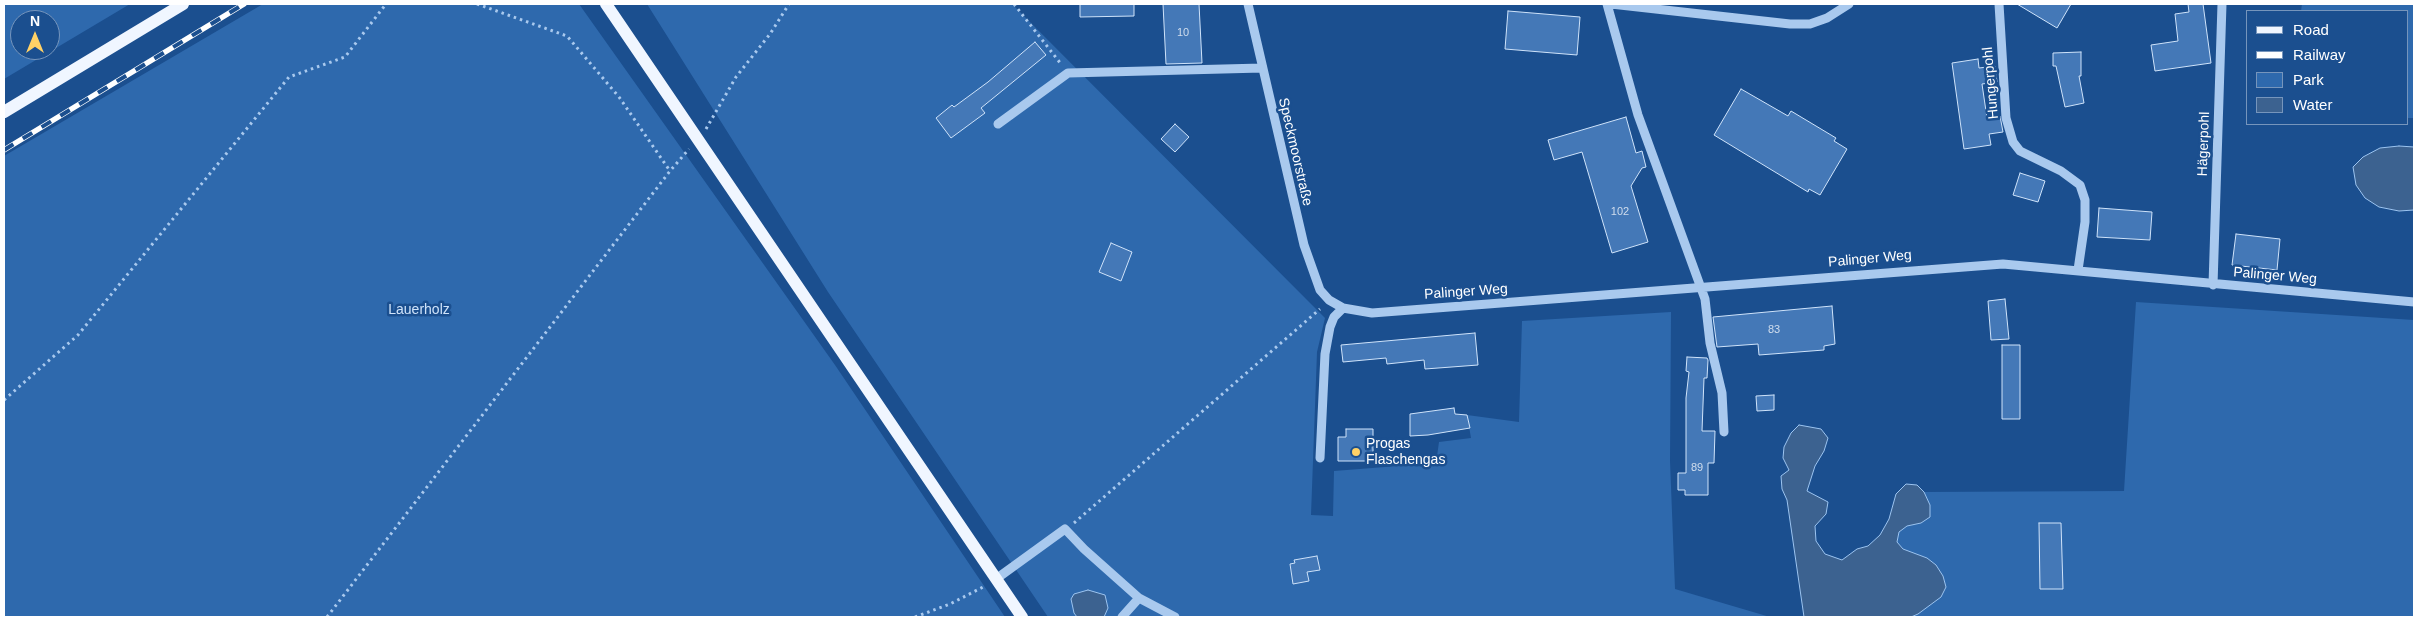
<!DOCTYPE html>
<meta charset="utf-8">
<style>
body{margin:0}
#map{position:relative;width:2418px;height:621px;overflow:hidden;background:#1b4f8f;font-family:Helvetica,sans-serif}
canvas{display:block}
.frame{position:absolute;inset:0;border:5px solid #fff;pointer-events:none}
.legend{position:absolute;left:2246px;top:10px;width:162px;height:115px;box-sizing:border-box;background:#1b4f8f;border:1px solid #7695bc;margin:0;padding:6px 9px;list-style:none;font-size:15px;color:#fff}
.legend li{display:flex;align-items:center;gap:10px;height:25px}
.legend b{width:25px;border:1px solid #7695bc}
.north{position:absolute;left:10px;top:10px;width:50px;height:50px;box-sizing:border-box;background:#1b4f8f;border:1px solid #7695bc;border-radius:50%;rotate:0deg;font-size:14px;font-weight:700;line-height:20px;text-align:center;color:#fff}
.north::after{content:'';display:block;margin:auto;width:18px;height:22px;background:#ffd166;clip-path:polygon(50% 0,100% 100%,50% 72%,0 100%)}
</style>
<div id="map">
<canvas width="2418" height="621"></canvas>
<div class="frame"></div>
<ul class="legend">
<li><b style="height:6px;background:#f0f6ff"></b>Road</li>
<li><b style="height:6px;background:#fff"></b>Railway</li>
<li><b style="height:14px;background:#2e69ad"></b>Park</li>
<li><b style="height:14px;background:#3c6290"></b>Water</li>
</ul>
<div class="north">N</div>
</div>
<script>
const c = document.querySelector('canvas').getContext('2d');
c.lineJoin = 'round';
function paint(path, color) { c.fillStyle = color; c.fill(path, 'evenodd'); }
const poly = rows => new Path2D(rows.map(r => 'M' + r).join(''));
function stroke(path, color, width, dash) { c.strokeStyle = color; c.lineWidth = width; c.lineCap = dash ? 'butt' : 'round'; c.setLineDash(dash || []); c.stroke(path); }
function label(font, color, halo, rows, align = 'center') {
  c.font = font + ' Helvetica,sans-serif'; c.lineWidth = 5; c.setLineDash([]); c.textBaseline = 'middle'; c.strokeStyle = halo; c.fillStyle = color; for (const [text, x, y, turn = 0] of rows) {
    c.save(); c.translate(x, y); c.rotate((+turn || 0) * Math.PI / 180); c.textAlign = isNaN(turn) ? turn : align; if (halo) c.strokeText(text, 0, 0); c.fillText(text, 0, 0); c.restore();
  }
}
const green = poly([
 [4,4,130,4,4,79],
 [20,20,50,20,50,50,20,50],
 [263,4,579,4,835,365,1005,617,4,617,4,156],
 [647,4,1012,4,1325,318,1317,352,1311,515,1333,516,1334,471,1436,463,1439,442,1471,438,1467,415,1519,422,1522,321,1671,312,1670,461,1675,589,1770,617,1048,617,828,292],
 [1317,556,1320,570,1307,572,1309,581,1293,584,1290,565,1295,563,1295,560],
 [2302,4,2414,4,2414,118,2407,118,2407,11,2301,11],
 [2136,302,2414,320,2414,617,1911,617,1929,605,1927,558,1903,549,1897,542,1898,532,1907,526,1921,523,1930,505,1924,492,2124,491]
]);
const water = poly([
 [2399,146,2414,147,2414,210,2399,211,2379,207,2365,198,2356,185,2353,167,2363,157,2380,148,2399,146],
 [1799,425,1821,429,1828,438,1824,451,1815,466,1807,491,1828,502,1826,514,1815,526,1816,541,1825,554,1842,560,1857,549,1868,546,1880,535,1889,519,1896,494,1906,484,1917,485,1924,492,1930,505,1930,517,1921,523,1907,526,1899,532,1897,542,1903,549,1927,558,1936,565,1943,576,1946,587,1941,597,1918,614,1911,617,1804,617,1787,500,1782,489,1781,476,1789,470,1783,458,1784,447,1791,433,1799,425],
 [1088,590,1105,595,1108,608,1104,617,1077,617,1074,613,1071,599,1074,594,1088,590]
]);
const building = poly([
 [1080,4,1134,4,1134,16,1080,17,1080,4],
 [1163,4,1199,4,1202,63,1166,64,1163,4],
 [2017,4,2071,4,2057,28,2017,4],
 [2188,4,2203,4,2211,63,2155,71,2151,45,2178,41,2175,14,2189,12,2188,4],
 [1508,11,1580,17,1577,55,1505,49,1508,11],
 [1035,42,1046,55,981,108,985,113,951,138,936,118,952,105,954,107,988,82,1035,42],
 [2081,52,2081,76,2079,76,2084,103,2065,107,2056,66,2053,66,2053,53,2081,52],
 [1978,59,1979,68,1995,66,1997,82,1982,84,1987,118,2000,116,2003,132,1989,134,1991,145,1964,149,1952,63,1978,59],
 [1741,89,1788,116,1791,111,1836,138,1834,141,1847,149,1820,195,1809,189,1808,192,1714,135,1741,89],
 [1626,117,1636,153,1642,151,1646,167,1642,168,1631,186,1648,242,1612,253,1582,152,1554,160,1548,140,1626,117],
 [1175,124,1189,137,1175,152,1161,139,1175,124],
 [2020,173,2045,181,2038,202,2013,195,2020,173],
 [2099,208,2152,212,2150,240,2097,237,2099,208],
 [2236,234,2280,239,2277,270,2232,265,2236,234],
 [1111,243,1132,252,1121,281,1099,272,1111,243],
 [2005,299,2009,339,1991,340,1988,301,2005,299],
 [1832,306,1835,344,1824,346,1824,350,1759,355,1758,344,1717,347,1713,317,1832,306],
 [1475,333,1478,365,1425,369,1424,360,1387,364,1386,358,1343,362,1341,345,1475,333],
 [2002,345,2020,345,2020,419,2002,419,2002,345],
 [1687,357,1707,358,1708,360,1707,378,1704,378,1702,431,1715,431,1714,463,1708,463,1708,495,1685,495,1685,490,1678,490,1678,473,1686,473,1686,398,1689,372,1686,371,1687,357],
 [1774,395,1774,410,1757,411,1756,396,1774,395],
 [1454,408,1455,414,1467,415,1470,428,1428,435,1410,436,1410,414,1454,408],
 [1346,429,1373,429,1373,461,1338,461,1338,437,1346,437,1346,429],
 [2039,523,2061,523,2063,589,2040,589,2039,523],
 [1317,556,1320,570,1307,572,1309,581,1293,584,1290,564,1295,563,1294,560,1317,556]
]);
const path = poly([
 [477,4,567,36,619,97,670,171],
 [1014,4,1061,64],
 [706,129,736,77,770,34,789,4],
 [4,400,78,335,289,77,345,57,386,4],
 [1074,523,1320,309],
 [327,617,670,171,689,149],
 [915,617,950,604,985,586]
]);
const minor = poly([
 [1248,4,1304,245,1320,290,1329,300,1343,308,1372,313,2003,264,2414,302],
 [1607,4,1638,115,1705,299,1710,343,1722,393,1724,432],
 [1611,4,1790,24,1810,24,1827,18,1849,4],
 [1999,4,2006,118,2013,142,2020,151,2061,171,2080,185,2085,200,2085,222,2078,270],
 [998,124,1068,73,1262,68],
 [2213,285,2222,4],
 [1320,458,1325,354,1330,327,1334,317,1343,308],
 [996,579,1065,529,1084,549,1139,598,1122,617],
 [1139,598,1175,617]
]);
const major = poly([
 [606,4,1022,617],
 [4,112,183,4]
]);
const rail = poly([
 [4,150,244,4]
]);
const markers = [
 [1356,452,5,"#ffd166"]
];
const numberNames = [
 ["10",1183,33],
 ["102",1620,212],
 ["83",1774,330],
 ["89",1697,468]
];
const streetNames = [
 ["Hungerpohl",1991,83,-95],
 ["Hägerpohl",2204,144,-88],
 ["Speckmoorstraße",1295,152,77],
 ["Palinger Weg",1870,259,-5],
 ["Palinger Weg",2275,276,5],
 ["Palinger Weg",1466,292,-4]
];
const parkNames = [
 ["Lauerholz",419,310]
];
const poiNames = [
 ["Progas",1366,444],
 ["Flaschengas",1366,460]
];
paint(green, '#2e69ad');
paint(water, '#3c6290');
stroke(water, '#9cc4f0', 1);
paint(building, '#4478b7');
stroke(building, '#cfe3fa', 1);
stroke(path, '#a9c9ee', 3, [2.5, 4]);
stroke(minor, '#a9c9ee', 9);
stroke(major, '#f0f6ff', 12);
stroke(rail, '#fff', 5.5);
stroke(rail, '#1b4f8f', 4, [11]);
for (const [x, y, r, color] of markers) { const dot = new Path2D(); dot.arc(x, y, r, 0, 2 * Math.PI); c.fillStyle = color; c.fill(dot); stroke(dot, '#1b4f8f', 2); }
label('11px', '#d0dded', null, numberNames);
label('14px', '#fff', '#1b4f8f', streetNames);
label('14px', '#cfe3fa', '#1b4f8f', parkNames);
label('14px', '#fff', '#1b4f8f', poiNames, 'left');
</script>
